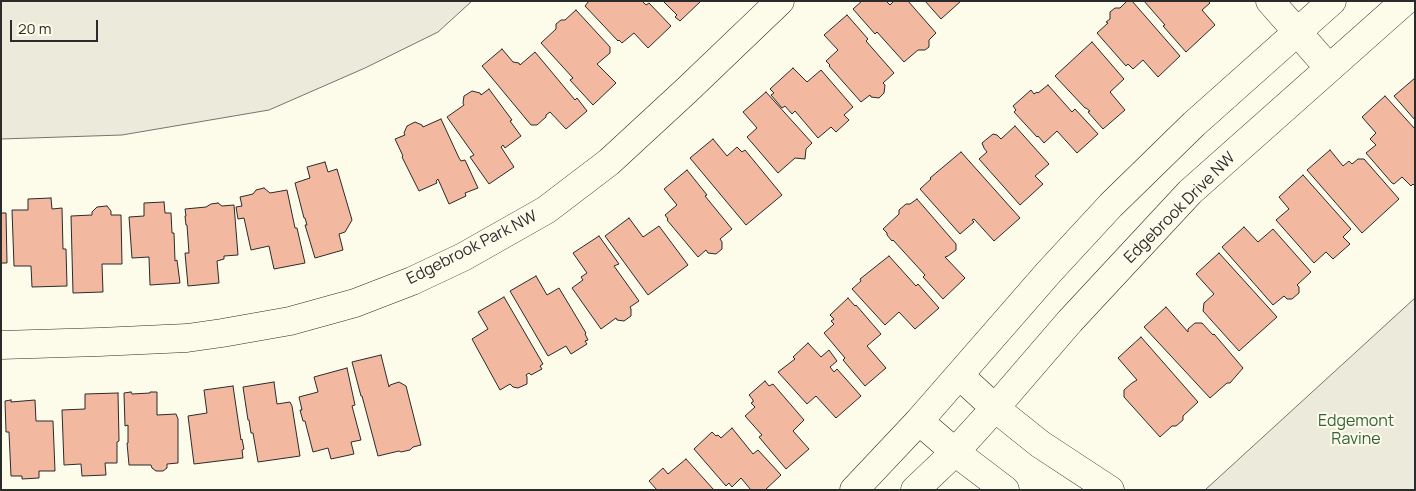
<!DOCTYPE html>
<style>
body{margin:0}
#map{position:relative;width:1416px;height:491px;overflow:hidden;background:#fdfbea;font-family:Manrope,sans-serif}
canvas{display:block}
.frame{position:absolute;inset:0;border:2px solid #2b2b2b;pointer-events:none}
.scale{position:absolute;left:10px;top:20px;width:88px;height:22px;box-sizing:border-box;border:2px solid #2b2b2b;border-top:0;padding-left:6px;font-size:15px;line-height:18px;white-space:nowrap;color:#2b2b2b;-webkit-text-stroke:4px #fdfbea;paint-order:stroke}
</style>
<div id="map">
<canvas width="1416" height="491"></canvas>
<div class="frame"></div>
<div class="scale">20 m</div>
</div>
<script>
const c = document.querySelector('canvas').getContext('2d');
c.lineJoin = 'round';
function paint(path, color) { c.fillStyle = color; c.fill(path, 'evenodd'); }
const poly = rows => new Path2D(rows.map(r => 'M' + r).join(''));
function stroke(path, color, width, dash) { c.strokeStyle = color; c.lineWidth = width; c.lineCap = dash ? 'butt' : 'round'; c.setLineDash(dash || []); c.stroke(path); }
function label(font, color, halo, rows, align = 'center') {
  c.font = font + ' Manrope,sans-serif'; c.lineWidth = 4; c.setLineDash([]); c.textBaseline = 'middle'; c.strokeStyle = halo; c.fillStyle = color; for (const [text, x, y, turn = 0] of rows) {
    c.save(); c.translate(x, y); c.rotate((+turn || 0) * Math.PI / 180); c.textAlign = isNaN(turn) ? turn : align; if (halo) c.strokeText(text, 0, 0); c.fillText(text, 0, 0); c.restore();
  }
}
const green = poly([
 [1,1,472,1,438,32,365,68,269,110,122,135,1,139,1,1],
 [1415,298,1415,490,1205,490,1415,298]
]);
const building = poly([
 [589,1,642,1,646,5,649,3,671,26,648,48,634,33,622,43,619,40,618,41,585,6,589,1],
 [663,1,701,1,680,21,675,17,677,15,663,1],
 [862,1,886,1,890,5,894,1,908,1,936,33,929,40,929,47,925,50,918,50,904,62,877,32,875,34,853,9,862,1],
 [925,1,961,1,941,19,925,1],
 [1127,1,1132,1,1180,56,1158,77,1143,60,1133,69,1128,64,1126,66,1097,33,1108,23,1106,22,1110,19,1110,12,1115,8,1120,8,1127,1],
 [1144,1,1208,1,1210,3,1202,10,1215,25,1186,52,1163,26,1165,25,1144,1],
 [576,10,610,47,610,53,597,64,616,83,593,105,570,80,573,78,541,43,556,29,556,24,561,20,565,20,576,10],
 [847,15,868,39,866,41,894,73,883,83,885,85,884,93,879,98,871,97,870,95,861,102,829,66,830,65,826,61,838,50,824,35,847,15],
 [1092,42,1124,79,1110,92,1125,110,1103,129,1088,112,1090,111,1086,108,1085,108,1055,76,1092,42],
 [502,49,513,62,519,63,520,65,535,52,575,100,577,98,587,111,566,129,550,112,546,115,546,117,537,125,531,125,482,66,502,49],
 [793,68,807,82,821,70,853,107,844,115,849,120,836,132,831,127,818,138,795,111,792,114,785,106,782,108,771,95,774,93,770,89,793,68],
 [1415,78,1415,120,1394,96,1415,78],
 [1048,85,1072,112,1075,109,1098,134,1077,153,1057,131,1044,143,1038,136,1037,137,1014,112,1016,110,1013,106,1031,90,1034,94,1037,92,1038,93,1048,85],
 [489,89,512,120,510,121,521,136,505,148,503,145,501,147,514,167,489,184,470,157,474,155,447,117,464,105,463,103,464,96,472,91,480,93,481,95,489,89],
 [766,92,812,143,806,149,805,159,795,158,778,173,747,137,757,128,743,112,766,92],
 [1385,96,1415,129,1415,186,1413,184,1411,186,1402,177,1394,184,1392,183,1366,153,1376,145,1370,139,1376,133,1362,117,1385,96],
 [441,119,459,158,461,161,465,160,478,188,465,193,466,196,449,204,438,179,436,181,437,183,419,191,402,157,403,156,395,139,405,135,404,133,407,126,415,122,422,125,423,127,441,119],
 [1015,126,1049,164,1035,176,1043,184,1020,205,979,159,987,152,984,148,982,143,993,134,997,135,1001,139,1015,126],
 [713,139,727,156,737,147,742,152,745,150,782,195,746,225,690,158,713,139],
 [1330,150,1343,166,1349,161,1352,164,1358,159,1364,159,1399,199,1362,233,1307,170,1330,150],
 [961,152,1020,218,994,241,974,219,972,220,974,222,960,234,920,189,931,179,930,178,961,152],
 [325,162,328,172,337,169,352,220,345,232,339,234,343,250,315,258,305,225,307,225,305,218,304,218,295,183,310,178,307,167,325,162],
 [687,170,707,195,705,196,732,229,720,239,722,242,722,249,716,254,708,253,706,250,698,257,667,220,668,219,665,215,677,205,664,189,687,170],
 [1303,175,1351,229,1343,237,1350,244,1333,259,1326,252,1314,263,1276,220,1289,209,1279,197,1303,175],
 [264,188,270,193,287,190,295,228,297,228,305,263,274,269,269,246,251,250,244,218,238,219,236,207,242,206,240,197,253,194,256,190,264,188],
 [51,198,52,209,62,208,63,249,66,249,67,286,32,287,31,266,14,266,12,210,28,210,28,199,51,198],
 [917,199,956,244,956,250,948,256,945,257,965,278,943,299,923,277,925,275,893,240,892,241,887,235,887,233,883,229,899,214,899,210,906,204,910,204,917,199],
 [164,202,165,213,171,213,172,233,174,233,175,261,177,260,180,283,150,285,149,257,132,258,129,217,144,216,144,203,164,202],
 [218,203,222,206,234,205,238,255,224,256,224,259,217,261,219,283,188,286,185,253,189,253,187,225,186,225,185,216,186,216,185,209,206,207,211,204,218,203],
 [107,206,111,211,111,215,121,215,122,264,102,264,103,292,73,293,71,216,92,215,92,212,97,207,107,206],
 [1,213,6,213,7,263,1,263,1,213],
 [629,218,643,237,659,226,688,265,648,295,605,236,629,218],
 [1244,227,1258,242,1273,229,1311,272,1297,285,1299,287,1299,293,1292,299,1287,299,1284,296,1273,305,1222,247,1244,227],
 [599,236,619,264,614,266,639,301,630,307,631,309,631,316,624,321,617,320,616,318,601,329,572,288,583,280,581,277,587,273,573,253,599,236],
 [1219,253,1277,317,1239,351,1203,311,1204,303,1214,294,1196,274,1219,253],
 [889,256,916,286,918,284,939,308,915,329,899,312,885,325,852,289,861,281,860,279,889,256],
 [536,276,547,295,559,288,586,333,585,334,588,340,585,341,587,344,571,354,566,346,548,356,510,291,536,276],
 [504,297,543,364,540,366,542,369,531,375,529,373,526,375,527,377,527,384,518,388,513,387,510,384,500,390,472,339,488,329,478,312,504,297],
 [848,298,855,306,856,305,881,334,867,346,886,368,865,386,843,360,845,358,824,333,834,324,831,321,834,319,830,315,848,298],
 [1166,307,1188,332,1188,329,1195,323,1202,323,1213,335,1214,334,1243,368,1230,383,1227,383,1210,398,1144,327,1166,307],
 [1141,337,1198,402,1183,416,1183,420,1176,426,1172,426,1160,437,1124,397,1124,390,1132,383,1137,380,1118,358,1141,337],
 [808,343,821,357,829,350,837,361,830,367,834,372,837,369,861,396,836,418,816,396,807,404,778,372,795,359,793,357,808,343],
 [381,355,389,387,390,385,399,382,406,386,421,445,413,447,410,450,401,452,399,451,378,456,362,396,361,396,352,362,381,355],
 [347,368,355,405,352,406,361,440,351,442,354,454,331,459,328,448,313,452,305,421,303,421,300,410,302,410,299,397,318,392,314,377,347,368],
 [765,381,769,386,773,384,804,420,793,431,809,449,786,469,759,437,762,435,745,416,755,407,751,403,753,402,753,400,749,395,765,381],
 [274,382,277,404,290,402,292,406,300,456,258,462,253,433,251,433,249,420,248,420,243,387,274,382],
 [233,386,241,440,242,439,244,449,242,450,243,458,194,464,188,416,207,413,204,390,233,386],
 [131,392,132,394,150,393,150,392,157,392,157,415,176,414,178,419,178,463,167,464,167,468,163,471,156,471,152,468,151,465,129,465,127,443,128,443,128,425,125,426,124,393,131,392],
 [118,393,119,441,117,442,117,463,105,463,106,475,82,476,81,464,64,465,62,410,85,409,85,394,118,393],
 [11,400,11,402,35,400,36,421,53,421,55,471,39,471,39,478,22,479,22,476,11,476,9,432,6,432,5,401,11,400],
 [732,428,753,454,758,450,781,475,765,490,751,490,741,478,732,487,729,483,726,486,694,449,712,432,716,436,718,435,721,438,732,428],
 [686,459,714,490,657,490,649,481,663,468,668,474,686,459]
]);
const minor = poly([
 [1270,1,1329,68],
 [1,345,99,342,187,338,222,333,290,321,355,303,412,281,463,257,546,210,609,162,687,90,780,1],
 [960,376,995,408,1040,444,1110,490],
 [919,421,955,452,1005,490],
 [854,490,919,421,1049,272,1111,205,1194,124,1332,1],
 [915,490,955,452,995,408,1070,321,1190,192,1405,1]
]);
const streetNames = [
 ["Edgebrook Drive NW",1180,208,-45],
 ["Edgebrook Park NW",472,248,-27]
];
const parkNames = [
 ["Edgemont",1356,422],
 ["Ravine",1356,440]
];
paint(green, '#ecebdb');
stroke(green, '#74746e', 1);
paint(building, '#f2b8a0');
stroke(building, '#2b2b2b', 1);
stroke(minor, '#2b2b2b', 29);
stroke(minor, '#fdfbea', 28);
label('16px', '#2b2b2b', '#fdfbea', streetNames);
label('16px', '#34623c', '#fdfbea', parkNames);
</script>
